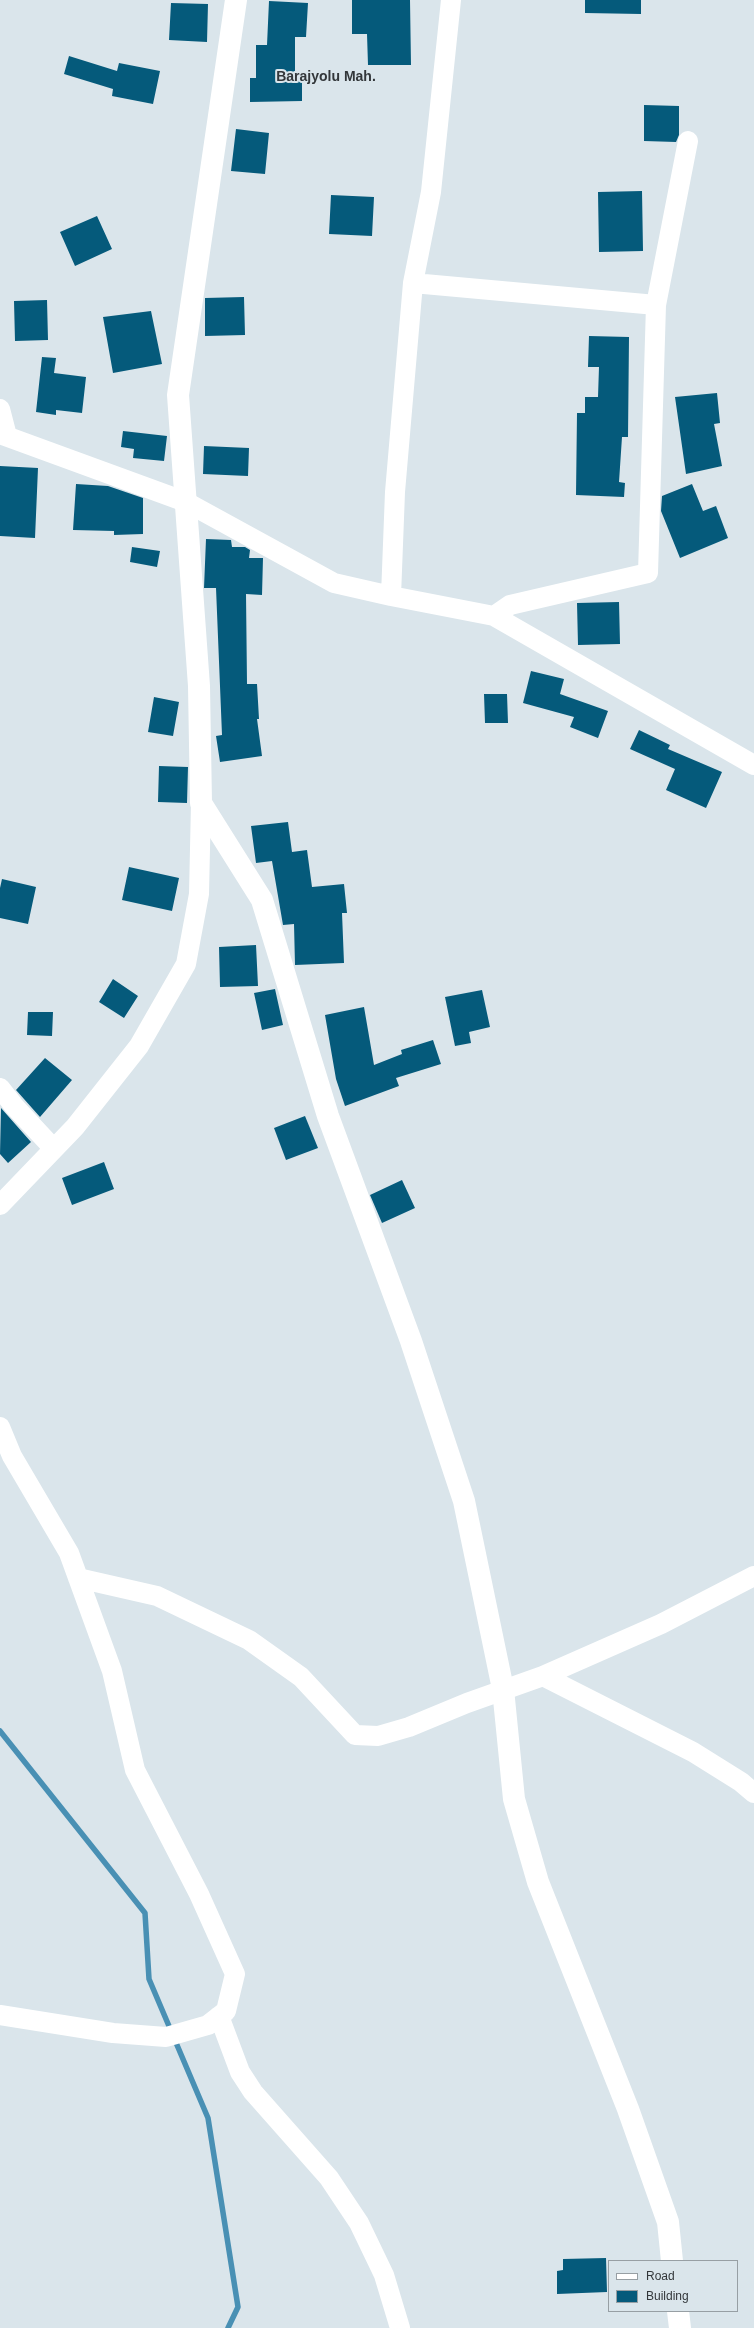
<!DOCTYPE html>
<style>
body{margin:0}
#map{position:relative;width:754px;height:2328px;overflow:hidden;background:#dae5eb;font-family:Arial,sans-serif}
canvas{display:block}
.legend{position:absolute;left:608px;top:2260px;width:130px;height:52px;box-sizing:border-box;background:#dae5eb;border:1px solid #979fa4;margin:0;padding:5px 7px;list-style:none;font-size:12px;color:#33373a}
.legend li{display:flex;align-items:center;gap:8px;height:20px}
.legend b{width:20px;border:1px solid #979fa4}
</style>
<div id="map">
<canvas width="754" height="2328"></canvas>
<ul class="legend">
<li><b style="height:5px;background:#fff"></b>Road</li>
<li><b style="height:11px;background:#055a7b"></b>Building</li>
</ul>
</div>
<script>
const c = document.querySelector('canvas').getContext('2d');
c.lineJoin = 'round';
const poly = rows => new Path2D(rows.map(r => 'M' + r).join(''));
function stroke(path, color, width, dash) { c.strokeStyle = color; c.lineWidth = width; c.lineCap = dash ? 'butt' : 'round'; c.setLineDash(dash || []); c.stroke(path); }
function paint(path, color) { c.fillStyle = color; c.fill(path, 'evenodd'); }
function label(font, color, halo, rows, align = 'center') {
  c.font = font + ' Arial,sans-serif'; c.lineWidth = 4; c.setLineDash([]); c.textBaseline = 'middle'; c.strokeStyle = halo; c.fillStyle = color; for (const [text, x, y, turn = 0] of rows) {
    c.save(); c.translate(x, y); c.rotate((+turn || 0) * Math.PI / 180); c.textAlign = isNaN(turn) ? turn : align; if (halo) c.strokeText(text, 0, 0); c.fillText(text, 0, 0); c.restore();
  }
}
const stream = poly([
 [0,1731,145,1913,149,1979,208,2118,238,2307,228,2328]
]);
const building = poly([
 [352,0,410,0,411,65,368,65,367,34,352,34],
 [585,0,641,0,641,14,585,13],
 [269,1,308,3,306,37,295,37,295,76,302,76,302,101,250,102,250,78,256,78,256,45,267,45],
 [171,3,208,4,207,42,169,40],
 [69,56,117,71,119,63,160,71,153,104,112,96,113,89,64,74],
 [644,105,679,106,679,135,676,142,644,141],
 [236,129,269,133,265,174,231,171],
 [642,191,643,251,599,252,598,192],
 [331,195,374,197,372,236,329,234],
 [97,216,112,249,75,266,60,232],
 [244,297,245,335,205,336,205,298],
 [47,300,48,340,15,341,14,301],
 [151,311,162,364,113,373,103,317],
 [589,336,629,337,628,437,622,437,619,482,625,483,624,497,576,495,577,413,585,413,585,397,598,397,599,367,588,367],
 [42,357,56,358,54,373,86,377,82,413,56,410,56,415,36,412],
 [717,393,720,423,714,424,722,466,686,474,675,397],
 [123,431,167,436,164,461,133,458,134,449,121,447],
 [204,446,249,448,248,476,203,474],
 [0,466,38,468,35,538,0,536],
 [76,484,108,486,143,498,143,534,114,535,114,531,73,530],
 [692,484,703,511,716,506,728,538,680,558,661,511,662,496],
 [206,539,231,540,232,547,245,547,250,550,249,558,263,558,262,595,246,594,247,684,257,684,259,719,257,719,262,756,220,762,216,736,222,735,216,588,204,588],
 [132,547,160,551,157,567,130,562],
 [619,602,620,644,578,645,577,603],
 [531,671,564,679,560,694,608,711,598,738,570,727,574,717,523,703],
 [484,694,507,694,508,723,485,723],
 [154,697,179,702,173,736,148,732],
 [639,730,670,745,668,749,722,772,706,808,666,790,675,769,630,749],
 [159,766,188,767,187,803,158,802],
 [288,822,292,852,307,850,312,887,344,884,347,913,342,913,344,963,295,965,294,924,283,925,272,861,256,863,251,826],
 [129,867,179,878,172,911,122,900],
 [2,879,36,887,28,924,0,918,0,888],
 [256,945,258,986,220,987,219,947],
 [113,979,138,996,124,1018,99,1002],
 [275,989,283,1025,262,1030,254,993],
 [482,990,490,1027,469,1032,471,1043,455,1046,445,997],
 [364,1007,374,1065,402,1054,401,1050,433,1040,441,1064,396,1078,399,1086,345,1106,336,1079,325,1015],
 [28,1012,53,1012,52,1036,27,1035],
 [45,1058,72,1080,40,1117,16,1090],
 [1,1108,31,1142,8,1163,0,1154],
 [305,1116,318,1148,286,1160,274,1128],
 [104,1162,114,1189,72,1205,62,1178],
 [402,1180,415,1208,382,1223,370,1195],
 [606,2258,607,2292,557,2294,557,2271,563,2270,563,2259]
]);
const minor = poly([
 [413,283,656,305],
 [0,409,7,436],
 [0,434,186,502,334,583,391,596,494,616,754,765],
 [391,596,395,492,413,283,431,192,451,0],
 [494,616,510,605,648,573,656,305,688,141],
 [0,1088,14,1106,54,1149],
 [0,1205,75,1127,139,1046,186,964,199,894,201,803],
 [0,1427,12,1456,69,1553,112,1671,135,1770,199,1894,235,1974,226,2011,208,2025,166,2037,113,2033,0,2015],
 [78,1578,157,1596,249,1640,301,1677,355,1735,378,1736,409,1727,467,1703,543,1676,661,1624,754,1576],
 [543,1676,693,1752,741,1782,754,1793],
 [219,2016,240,2072,253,2092,329,2178,359,2223,384,2275,400,2328]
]);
const tertiary = poly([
 [236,0,178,395,199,686,201,803,262,900,328,1116,411,1341,464,1501,503,1689,514,1799,538,1882,628,2109,668,2222,672,2261],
 [678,2311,680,2328]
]);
const districtNames = [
 ["Barajyolu Mah.",326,77]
];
stroke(stream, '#4990b4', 5.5);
paint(building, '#055a7b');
stroke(minor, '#fff', 20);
stroke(tertiary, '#fff', 22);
label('bold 14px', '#33373a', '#dae5eb', districtNames);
</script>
